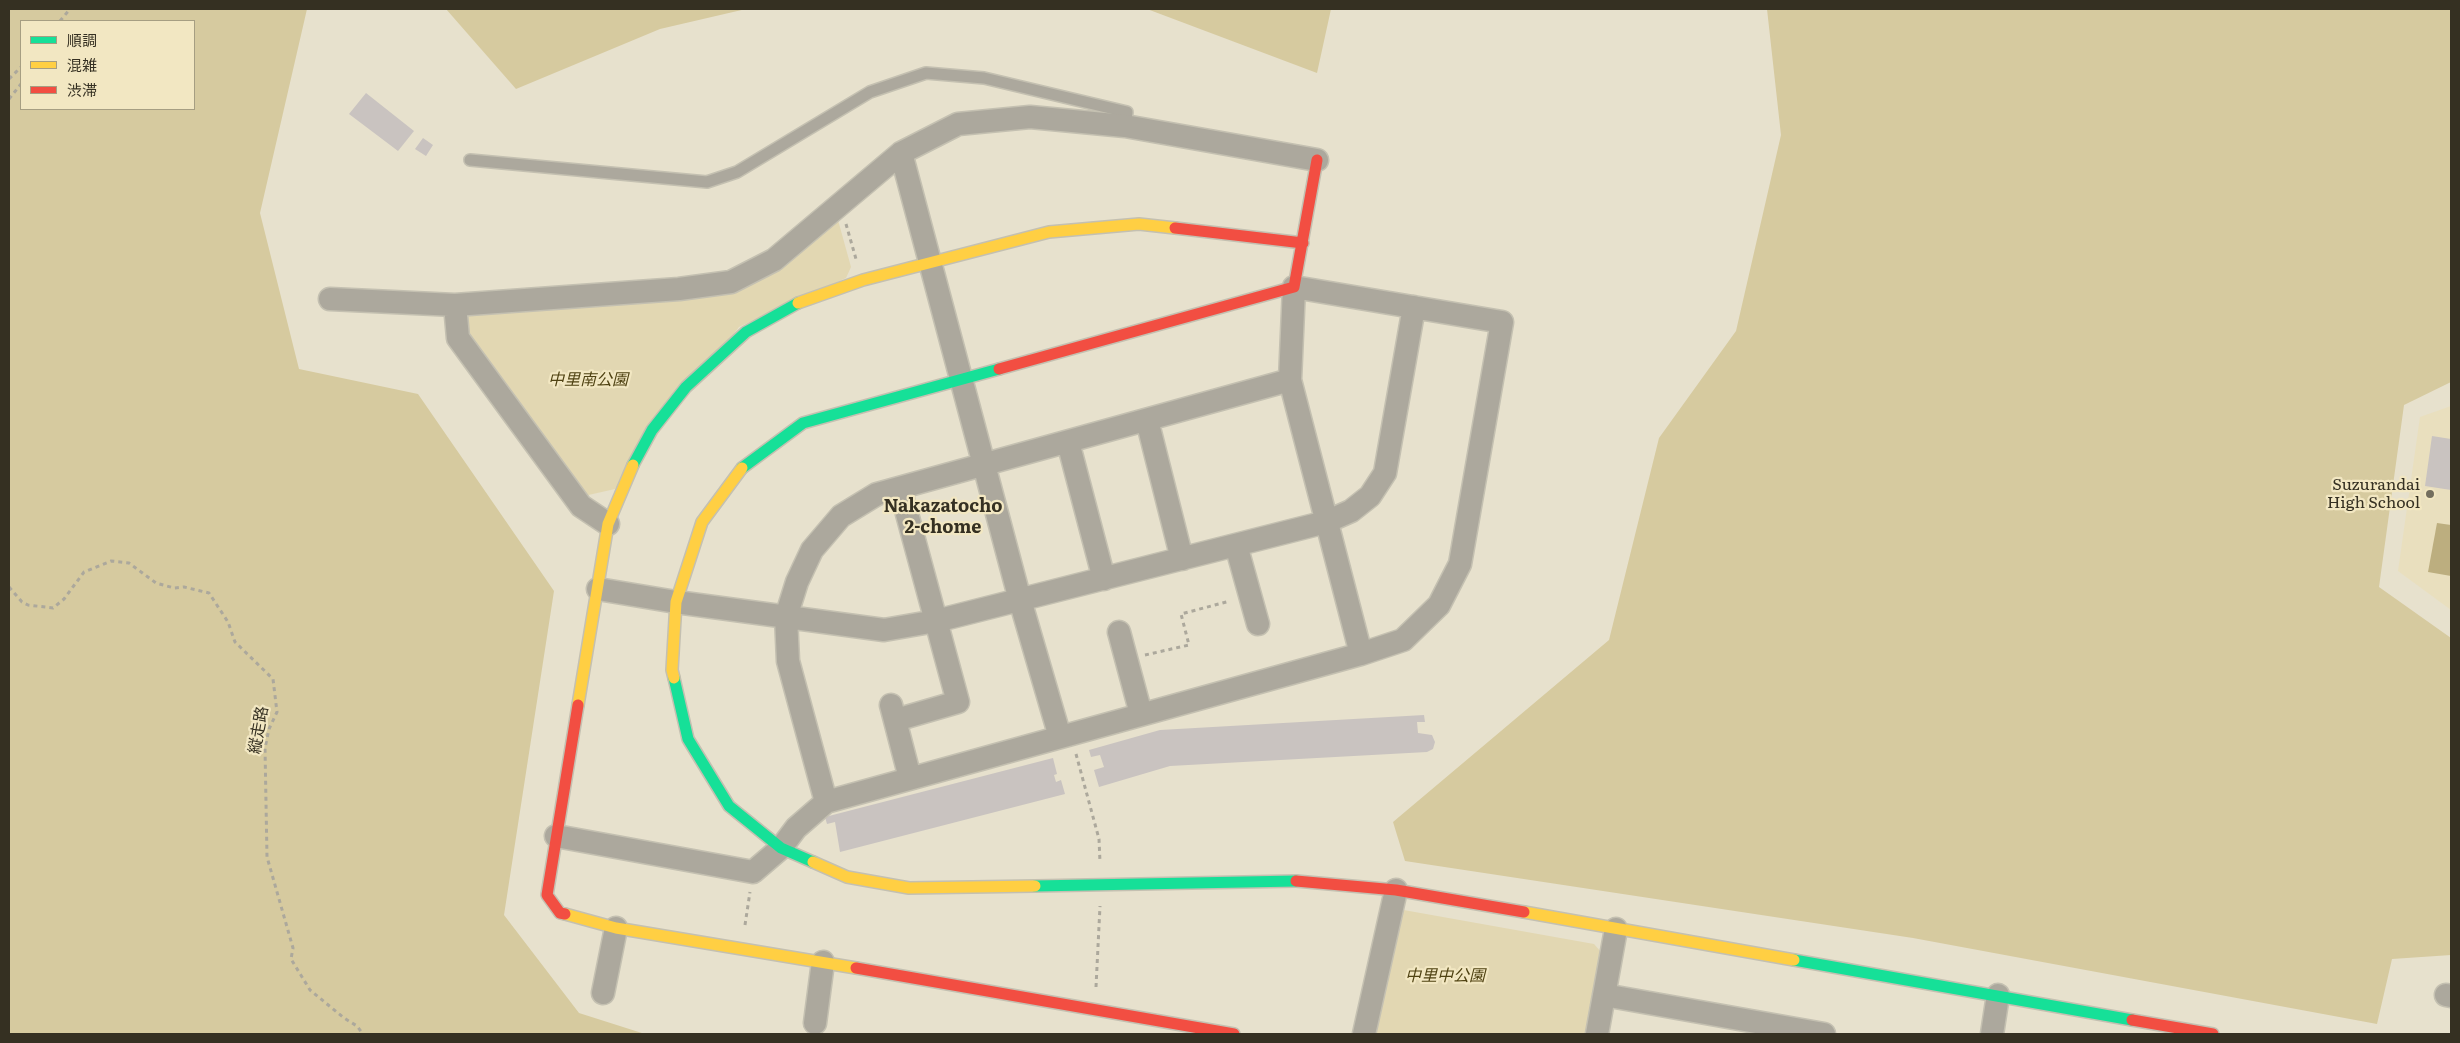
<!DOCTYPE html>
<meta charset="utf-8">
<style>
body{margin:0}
#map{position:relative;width:2460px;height:1043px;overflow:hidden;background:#e7e1cd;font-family:Literata,"Noto Sans JP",serif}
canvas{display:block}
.frame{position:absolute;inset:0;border:10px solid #353022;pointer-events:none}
.legend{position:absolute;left:20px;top:20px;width:175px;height:90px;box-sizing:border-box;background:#f2e7c2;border:1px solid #a69e82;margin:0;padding:6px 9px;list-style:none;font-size:15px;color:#353022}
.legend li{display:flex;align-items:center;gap:10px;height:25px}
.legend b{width:25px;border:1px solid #a69e82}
</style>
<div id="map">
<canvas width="2460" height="1043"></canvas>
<div class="frame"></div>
<ul class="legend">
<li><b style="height:6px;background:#16e098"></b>順調</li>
<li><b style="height:6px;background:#ffcf43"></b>混雑</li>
<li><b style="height:6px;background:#f24e42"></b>渋滞</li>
</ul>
</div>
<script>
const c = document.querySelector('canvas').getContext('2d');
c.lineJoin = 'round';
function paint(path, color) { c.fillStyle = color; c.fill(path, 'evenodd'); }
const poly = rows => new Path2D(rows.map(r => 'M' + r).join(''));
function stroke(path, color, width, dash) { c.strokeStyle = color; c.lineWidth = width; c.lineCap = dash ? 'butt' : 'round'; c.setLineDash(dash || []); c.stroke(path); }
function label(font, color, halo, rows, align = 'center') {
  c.font = font + ' Literata,"Noto Sans JP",serif'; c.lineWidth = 4.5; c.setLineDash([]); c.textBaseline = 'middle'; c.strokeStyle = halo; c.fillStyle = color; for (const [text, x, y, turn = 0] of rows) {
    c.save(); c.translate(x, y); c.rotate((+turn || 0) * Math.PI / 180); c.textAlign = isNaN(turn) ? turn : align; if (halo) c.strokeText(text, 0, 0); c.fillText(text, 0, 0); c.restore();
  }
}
const built = poly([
 [2451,406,2451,610,2398,571,2420,417]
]);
const green = poly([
 [838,220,851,267,846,278,739,327,615,489,584,496,463,326,469,314,677,300],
 [1398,909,1594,944,1601,952,1587,1034,1373,1034]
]);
const forest = poly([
 [9,9,307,9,260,213,299,369,418,394,554,591,504,915,579,1013,645,1034,9,1034],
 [21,21,194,21,194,109,21,109],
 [446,9,746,9,660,29,516,89],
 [1147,9,1331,9,1317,73],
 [1767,9,2451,9,2451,382,2404,405,2379,587,2451,638,2451,955,2392,959,2377,1024,1913,938,1405,861,1393,822,1609,640,1659,438,1736,331,1781,135]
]);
const water = poly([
 [2437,523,2451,525,2451,576,2428,572]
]);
const building = poly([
 [366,93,414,131,398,151,349,114],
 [423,138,433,145,426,156,415,149],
 [2432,436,2451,439,2451,490,2425,486],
 [1424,715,1425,722,1417,722,1418,733,1432,735,1435,742,1433,749,1427,752,1170,766,1099,787,1094,770,1104,767,1100,755,1091,757,1089,750,1160,730],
 [1053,758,1057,774,1054,775,1056,782,1061,780,1065,794,840,852,835,822,827,824,825,817]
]);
const path = poly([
 [60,21,70,9],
 [9,79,21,67],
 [9,99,21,84],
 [846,224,856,259],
 [9,587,22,602,28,605,53,608,64,599,84,572,111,561,129,563,156,583,174,588,184,587,209,593,228,622,235,642,273,679,277,712,269,729,265,748,267,857,293,948,291,959,310,990,344,1018,357,1026,363,1034],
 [1145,655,1189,645,1181,614,1230,601],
 [1076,754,1099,839,1100,862],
 [745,925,750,892],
 [1096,987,1100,906]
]);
const lane = poly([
 [470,160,707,182,737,172,870,92,926,73,984,78,1127,112,1125,126]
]);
const street = poly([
 [901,153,1020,600,1060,737],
 [330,299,455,305,679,289,731,282,774,260,901,153,958,124,1030,117,1125,126,1317,160],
 [455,305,458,338,581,506,608,524],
 [1147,420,1182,559],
 [1068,442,1104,579],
 [1236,545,1258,624],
 [598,589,676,602,884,630,936,621,1326,522,1351,511,1370,496,1385,473,1414,307],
 [1119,632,1141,714],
 [891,705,910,778],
 [896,720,958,702,900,488],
 [826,802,788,661,786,617,797,582,812,550,841,516,877,494,1290,380],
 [556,836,753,872,781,848,796,828,826,802,1361,654,1403,640,1439,605,1460,564,1502,322,1294,287,1290,380,1361,654],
 [603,993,616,928],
 [1604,995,1824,1034],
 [2446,995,2451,996],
 [815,1023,823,962],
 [1364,1034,1396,890],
 [1597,1034,1616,929],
 [1992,1034,1998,995]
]);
const fast = poly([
 [633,465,652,430,686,387,746,332,798,303],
 [742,468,803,423,999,369],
 [674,678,688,739,729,806,781,848,813,862],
 [1035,886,1296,881],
 [1794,960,2132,1020]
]);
const slow = poly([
 [798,303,863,280,1049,232,1139,224,1175,228],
 [674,678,672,670,676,602,702,522,742,468],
 [578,705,608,524,633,465],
 [813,862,847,877,909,888,1035,886],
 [1524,912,1794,960],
 [565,914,616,928,856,968]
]);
const jam = poly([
 [1175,228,1303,243],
 [999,369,1294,287,1317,160],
 [1296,881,1396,890,1524,912],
 [565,914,560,913,547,895,578,705],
 [856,968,1234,1034],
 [2132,1020,2213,1034]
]);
const markers = [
 [2430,494,5,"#736e5e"]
];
const parkNames = [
 ["中里南公園",588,380],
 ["中里中公園",1445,976]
];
const poiNames = [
 ["Suzurandai",2420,485],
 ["High School",2420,503]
];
const streetNames = [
 ["縦走路",259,730,-80]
];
const neighbourhoodNames = [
 ["Nakazatocho",943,507],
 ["2-chome",943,528]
];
paint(built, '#e9dfbe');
paint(green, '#e2d7b2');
paint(forest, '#d6ca9f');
paint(water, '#bcae7f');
paint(building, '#c9c3c0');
stroke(lane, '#c4c0b1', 14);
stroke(street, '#c4c0b1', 25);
stroke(fast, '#c4c0b1', 14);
stroke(slow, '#c4c0b1', 14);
stroke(jam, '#c4c0b1', 14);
stroke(path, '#aca89c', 3, [4, 4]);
stroke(lane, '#aca89d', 11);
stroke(street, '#aca89d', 22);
stroke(fast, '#16e098', 11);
stroke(slow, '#ffcf43', 11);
stroke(jam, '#f24e42', 11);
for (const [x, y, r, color] of markers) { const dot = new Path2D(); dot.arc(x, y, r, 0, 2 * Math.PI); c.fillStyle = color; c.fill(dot); stroke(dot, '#f2e7c2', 2); }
label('italic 16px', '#504313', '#f2e7c2', parkNames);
label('16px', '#353022', '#f2e7c2', poiNames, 'right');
label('16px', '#353022', '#f2e7c2', streetNames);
label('bold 18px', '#353022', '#f2e7c2', neighbourhoodNames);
</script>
